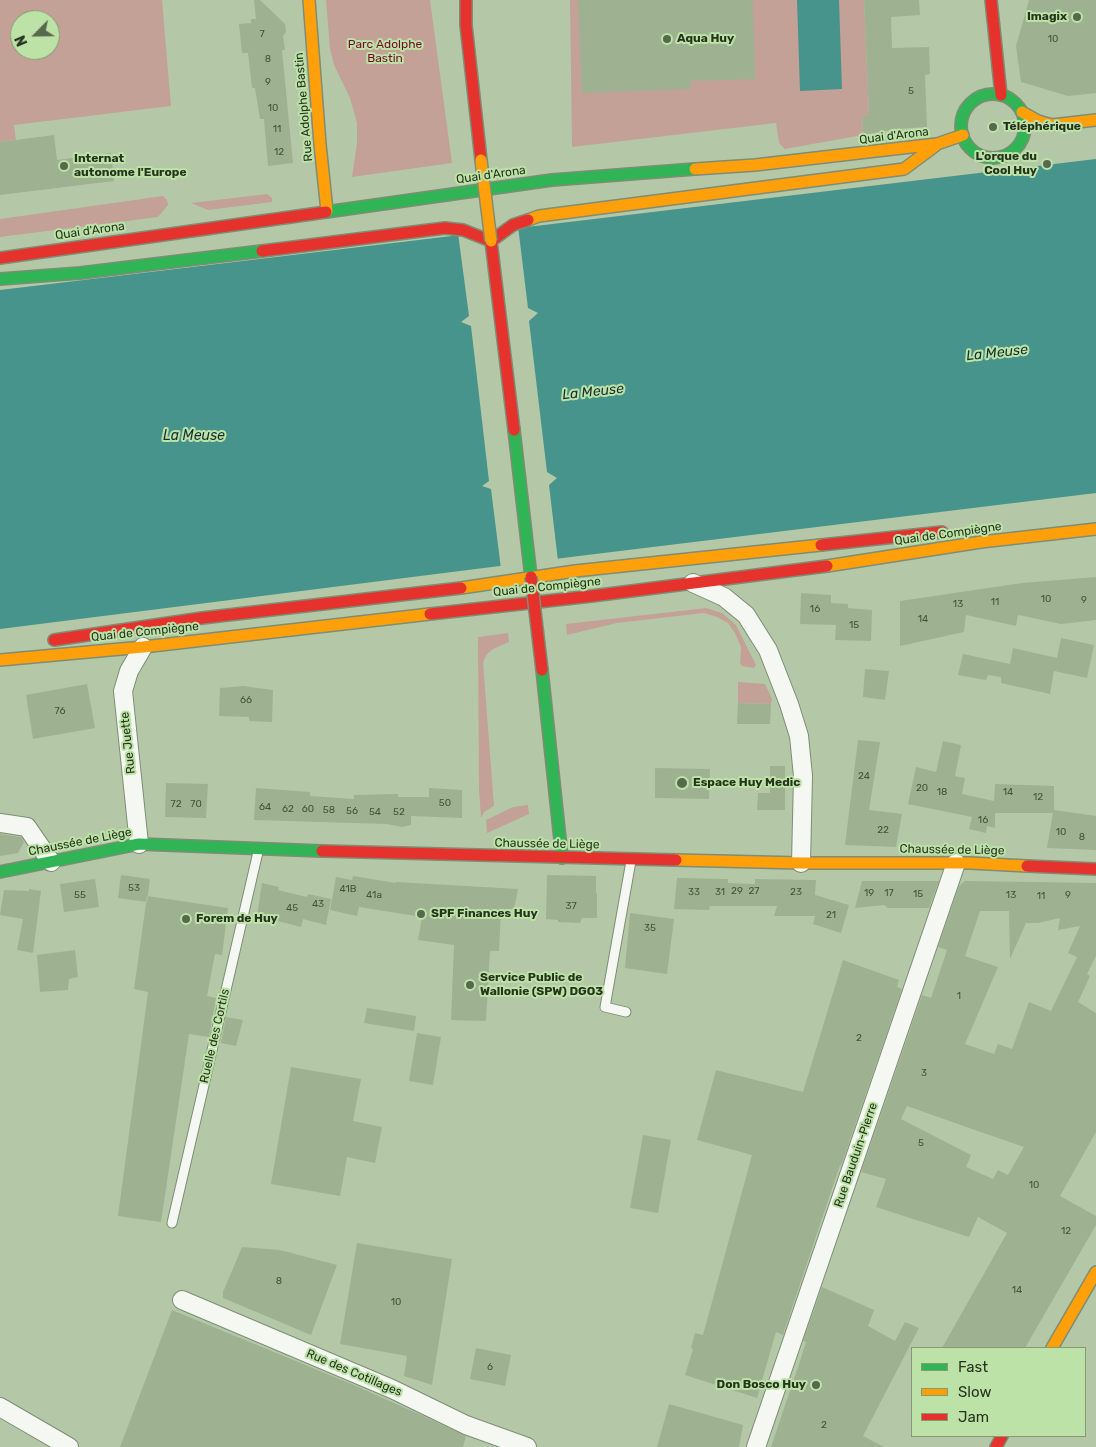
<!DOCTYPE html>
<meta charset="utf-8">
<style>
body{margin:0}
#map{position:relative;width:1096px;height:1447px;overflow:hidden;background:#b4c8a8;font-family:Rubik,sans-serif}
canvas{display:block}
.legend{position:absolute;left:911px;top:1347px;width:175px;height:90px;box-sizing:border-box;background:#bde2a8;border:1px solid #819c70;margin:0;padding:6px 9px;list-style:none;font-size:15px;color:#26341d}
.legend li{display:flex;align-items:center;gap:10px;height:25px}
.legend b{width:25px;border:1px solid #819c70}
.north{position:absolute;left:10px;top:10px;width:50px;height:50px;box-sizing:border-box;background:#bde2a8;border:1px solid #819c70;border-radius:50%;rotate:247deg;font-size:14px;font-weight:700;line-height:20px;text-align:center;color:#26341d}
.north::after{content:'';display:block;margin:auto;width:18px;height:22px;background:#58684e;clip-path:polygon(50% 0,100% 100%,50% 72%,0 100%)}
</style>
<div id="map">
<canvas width="1096" height="1447"></canvas>
<ul class="legend">
<li><b style="height:6px;background:#30b455"></b>Fast</li>
<li><b style="height:6px;background:#ff9f0a"></b>Slow</li>
<li><b style="height:6px;background:#e5322d"></b>Jam</li>
</ul>
<div class="north">N</div>
</div>
<script>
const c = document.querySelector('canvas').getContext('2d');
c.lineJoin = 'round';
function paint(path, color) { c.fillStyle = color; c.fill(path, 'evenodd'); }
const poly = rows => new Path2D(rows.map(r => 'M' + r).join(''));
function stroke(path, color, width, dash) { c.strokeStyle = color; c.lineWidth = width; c.lineCap = dash ? 'butt' : 'round'; c.setLineDash(dash || []); c.stroke(path); }
function label(font, color, halo, rows, align = 'center') {
  c.font = font + ' Rubik,sans-serif'; c.lineWidth = 4; c.setLineDash([]); c.textBaseline = 'middle'; c.strokeStyle = halo; c.fillStyle = color; for (const [text, x, y, turn = 0] of rows) {
    c.save(); c.translate(x, y); c.rotate((+turn || 0) * Math.PI / 180); c.textAlign = isNaN(turn) ? turn : align; if (halo) c.strokeText(text, 0, 0); c.fillText(text, 0, 0); c.restore();
  }
}
const green = poly([
 [0,0,162,0,171,106,14,125,16,140,0,142],
 [20,20,50,20,50,50,20,50],
 [326,0,430,0,452,163,352,177,357,143,357,123,350,98,334,65,330,49],
 [570,0,864,0,869,115,862,116,863,135,785,149,779,143,776,123,572,147],
 [267,194,272,198,272,202,208,210,191,203],
 [163,196,167,200,168,205,158,217,0,237,0,219],
 [706,608,722,613,736,625,756,665,754,668,742,666,740,663,741,647,735,633,728,623,717,617,704,613,617,623,567,635,566,624],
 [508,633,509,642,493,649,487,654,483,662,494,806,484,812,481,818,479,789,478,637],
 [738,682,765,684,772,699,771,704,738,703],
 [528,805,529,814,487,833,486,820,513,807]
]);
const water = poly([
 [797,0,839,0,842,89,800,91],
 [1096,159,1096,493,579,556,0,629,0,290]
]);
const pier = poly([
 [518,226,528,308,538,313,529,321,547,472,557,478,549,485,558,561,501,569,491,489,482,486,489,481,471,326,461,322,469,316,458,233]
]);
const building = poly([
 [254,0,260,0,285,24,286,32,283,36,285,50,282,50,293,163,268,166,264,119,260,119,255,88,252,88,248,53,242,53,239,24,251,23,251,19,256,19],
 [578,0,753,0,755,79,690,81,691,89,582,93],
 [864,0,919,0,920,15,891,17,892,48,929,47,930,74,925,75,927,127,897,129,863,135,862,116,869,115],
 [1029,0,1096,0,1096,93,1068,96,1021,82,1016,46],
 [54,135,57,160,111,153,114,181,0,195,0,142],
 [1096,577,1096,620,1061,624,1018,615,1016,626,966,615,964,632,900,646,900,601,1022,583],
 [801,593,831,595,831,603,848,604,848,608,872,610,871,641,835,640,836,625,800,624],
 [1061,638,1094,645,1087,678,1054,671,1050,694,1001,683,1001,677,988,675,986,680,958,675,963,654,1010,664,1013,648,1057,658],
 [865,669,889,671,885,700,863,697],
 [87,684,95,728,33,739,26,695],
 [243,686,273,690,272,722,249,721,249,717,219,716,220,688],
 [738,703,771,704,770,724,737,724],
 [858,740,880,742,869,810,902,814,896,847,845,845],
 [943,741,961,745,955,776,965,778,962,794,994,801,995,784,1054,786,1054,810,1096,816,1096,850,1047,848,1053,813,995,813,995,828,987,826,986,833,969,829,972,817,908,804,916,767,936,772],
 [770,766,785,766,785,810,757,810,758,793,770,793],
 [655,768,710,769,709,799,655,798],
 [166,783,208,784,206,818,165,817],
 [256,788,310,792,310,796,354,799,354,795,398,794,398,797,429,797,429,788,462,790,462,818,411,816,411,825,402,827,387,824,254,820],
 [0,834,21,837,24,842,18,853,0,856],
 [121,875,150,879,147,902,118,898],
 [547,875,596,876,596,893,597,894,597,918,582,918,580,923,558,922,558,920,546,919],
 [353,876,396,883,396,882,518,889,514,909,501,909,499,951,490,951,486,1021,451,1020,454,945,418,940,422,917,359,907,357,916,330,910,336,877,352,880],
 [677,878,728,879,728,883,755,884,755,879,816,880,815,895,849,905,841,933,813,924,815,916,774,916,777,906,710,906,709,910,674,909],
 [95,879,99,907,64,912,60,884],
 [862,881,939,881,929,908,888,908,884,905,855,908],
 [965,881,1096,883,1096,956,1087,974,1090,976,1078,1002,1096,1013,1096,1132,1060,1196,1096,1216,1096,1225,1025,1348,942,1348,1007,1233,978,1217,969,1237,876,1207,886,1179,861,1172,922,995,931,998,947,950,938,947,959,886],
 [980,911,1009,911,1010,959,1026,923,1038,923,1060,918,1058,930,1080,926,1068,953,1077,957,1051,1011,1029,1002,1012,1049,998,1044,994,1054,965,1044,998,967,965,956],
 [907,1106,972,1129,1024,1147,1008,1175,998,1170,993,1179,966,1167,971,1155,901,1119],
 [262,883,279,887,278,890,307,897,308,894,331,899,326,925,303,919,301,927,257,916],
 [29,889,41,891,33,953,17,950,23,919,0,915,4,890,29,891],
 [147,896,228,908,222,955,215,954,207,996,216,998,209,1037,189,1034,161,1222,118,1216,148,992,134,989],
 [630,913,674,919,667,974,625,968],
 [75,950,78,977,69,979,68,990,40,992,37,955],
 [843,960,899,980,897,987,902,989,841,1166,840,1165,783,1335,776,1332,757,1398,685,1375,693,1349,691,1348,695,1333,703,1335,752,1155,697,1140,716,1070,803,1092],
 [367,1008,416,1016,414,1031,364,1023],
 [226,1017,243,1020,236,1046,221,1043],
 [417,1033,441,1037,433,1085,409,1081],
 [291,1067,361,1079,353,1121,382,1127,375,1163,347,1157,340,1196,271,1184],
 [643,1135,671,1140,658,1213,630,1208],
 [357,1243,452,1259,432,1385,404,1376,407,1356,340,1344],
 [242,1247,280,1250,337,1265,311,1335,223,1298,223,1292],
 [822,1287,874,1310,868,1326,895,1341,905,1322,919,1328,863,1436,884,1447,771,1447,799,1364,806,1342,803,1341],
 [172,1310,354,1385,423,1416,466,1436,463,1447,120,1447],
 [476,1348,511,1355,505,1386,470,1379],
 [669,1404,743,1425,739,1447,657,1447]
]);
const lane = poly([
 [626,1012,605,1007,631,861],
 [172,1223,258,852]
]);
const street = poly([
 [693,583,724,597,746,615,768,650,789,704,799,736,803,776,801,863],
 [0,823,27,827,51,862],
 [139,844,123,691,129,671,143,647],
 [182,1300,392,1389,466,1425,527,1447],
 [0,1407,69,1447],
 [756,1447,956,863]
]);
const fast = poly([
 '961 126a32 32 0 1 1 64 0a32 32 0 1 1-64 0Z',
 [326,212,552,180,695,169],
 [0,279,80,273,262,251],
 [514,430,531,577],
 [542,670,562,858],
 [0,872,139,844,322,851]
]);
const slow = poly([
 [309,0,320,144,327,211],
 [1022,112,1038,121,1052,125,1096,120],
 [695,169,755,165,937,144,963,135],
 [528,220,539,216,904,169,935,146],
 [827,566,981,542,1096,529],
 [461,588,575,571,821,545],
 [0,660,143,647,430,614],
 [676,860,801,863,970,863,1027,866],
 [1052,1348,1096,1272]
]);
const jam = poly([
 [466,0,466,25,481,160],
 [991,0,1001,95],
 [491,241,514,430],
 [262,251,445,228,463,230,491,241,513,225,528,220],
 [0,258,326,212],
 [821,545,942,532],
 [430,614,592,596,827,566],
 [54,640,202,618,461,588],
 [322,851,676,860],
 [1027,866,1096,869],
 [996,1447,1002,1436]
]);
const slowBridge = poly([
 [481,160,491,241]
]);
const jamBridge = poly([
 [531,577,542,670]
]);
const markers = [
 [1077,17,5,"#58684e"],
 [667,39,5,"#58684e"],
 [993,127,5,"#58684e"],
 [1047,164,5,"#58684e"],
 [64,166,5,"#58684e"],
 [682,783,6,"#58684e"],
 [421,914,5,"#58684e"],
 [186,919,5,"#58684e"],
 [470,985,5,"#58684e"],
 [816,1385,5,"#58684e"]
];
const numberNames = [
 ["7",262,34],
 ["10",1053,39],
 ["8",268,59],
 ["9",268,82],
 ["5",911,91],
 ["10",273,108],
 ["11",277,129],
 ["12",279,152],
 ["10",1046,599],
 ["9",1084,600],
 ["11",995,602],
 ["13",958,604],
 ["16",815,609],
 ["14",923,619],
 ["15",854,625],
 ["66",246,700],
 ["76",60,711],
 ["24",864,776],
 ["20",922,788],
 ["18",942,792],
 ["14",1008,792],
 ["12",1038,797],
 ["50",445,803],
 ["72",176,804],
 ["70",196,804],
 ["64",265,807],
 ["62",288,809],
 ["60",308,809],
 ["58",329,810],
 ["56",352,811],
 ["54",375,812],
 ["52",399,812],
 ["16",983,820],
 ["22",883,830],
 ["10",1061,832],
 ["8",1082,837],
 ["53",134,888],
 ["41B",348,889],
 ["29",737,891],
 ["27",754,891],
 ["33",694,892],
 ["31",720,892],
 ["23",796,892],
 ["19",869,893],
 ["17",889,893],
 ["15",918,894],
 ["55",80,895],
 ["41a",374,895],
 ["13",1011,895],
 ["9",1068,895],
 ["11",1041,896],
 ["43",318,904],
 ["37",571,906],
 ["45",292,908],
 ["21",831,915],
 ["35",650,928],
 ["1",959,996],
 ["2",859,1038],
 ["3",924,1073],
 ["5",921,1143],
 ["10",1034,1185],
 ["12",1066,1231],
 ["8",279,1281],
 ["14",1017,1290],
 ["10",396,1302],
 ["6",490,1367],
 ["2",824,1425]
];
const poiNames = [
 ["Imagix",1067,17,"right"],
 ["Aqua Huy",677,39],
 ["Téléphérique",1003,127],
 ["L'orque du",1037,157,"right"],
 ["Cool Huy",1037,171,"right"],
 ["Internat",74,159],
 ["autonome l'Europe",74,173],
 ["Espace Huy Medic",693,783],
 ["SPF Finances Huy",431,914],
 ["Forem de Huy",196,919],
 ["Service Public de",480,978],
 ["Wallonie (SPW) DGO3",480,992],
 ["Don Bosco Huy",806,1385,"right"]
];
const parkNames = [
 ["Parc Adolphe",385,45],
 ["Bastin",385,59]
];
const streetNames = [
 ["Rue Adolphe Bastin",304,107,-95],
 ["Quai d'Arona",894,136,-7],
 ["Quai d'Arona",491,175,-8],
 ["Quai d'Arona",90,231,-8],
 ["Quai de Compiègne",948,534,-8],
 ["Quai de Compiègne",547,587,-6],
 ["Quai de Compiègne",145,632,-6],
 ["Rue Juette",128,743,-96],
 ["Chaussée de Liège",80,842,-11],
 ["Chaussée de Liège",547,844,1],
 ["Chaussée de Liège",952,850,1],
 ["Ruelle des Cortils",215,1036,-77],
 ["Rue Bauduin-Pierre",856,1155,-71],
 ["Rue des Cotillages",354,1373,23]
];
const waterNames = [
 ["La Meuse",997,353,-6],
 ["La Meuse",593,392,-6],
 ["La Meuse",194,436]
];
paint(green, '#c4a196');
paint(water, '#46948b');
paint(pier, '#b4c8a8');
paint(building, '#9eb291');
stroke(lane, '#7e8d75', 11);
stroke(street, '#7e8d75', 20);
stroke(fast, '#7e8d75', 14);
stroke(slow, '#7e8d75', 14);
stroke(jam, '#7e8d75', 14);
stroke(lane, '#f4f7f2', 9);
stroke(street, '#f4f7f2', 18);
stroke(fast, '#30b455', 11);
stroke(slow, '#ff9f0a', 11);
stroke(jam, '#e5322d', 11);
stroke(slowBridge, '#7e8d75', 14, []);
stroke(jamBridge, '#7e8d75', 14, []);
stroke(slowBridge, '#ff9f0a', 11);
stroke(jamBridge, '#e5322d', 11);
for (const [x, y, r, color] of markers) { const dot = new Path2D(); dot.arc(x, y, r, 0, 2 * Math.PI); c.fillStyle = color; c.fill(dot); stroke(dot, '#bde2a8', 2); }
label('10px', '#44543a', null, numberNames);
label('bold 12px', '#26341d', '#bde2a8', poiNames, 'left');
label('12px', '#780a28', '#bde2a8', parkNames);
label('12px', '#26341d', '#bde2a8', streetNames);
label('italic 14px', '#143131', '#bde2a8', waterNames);
</script>
